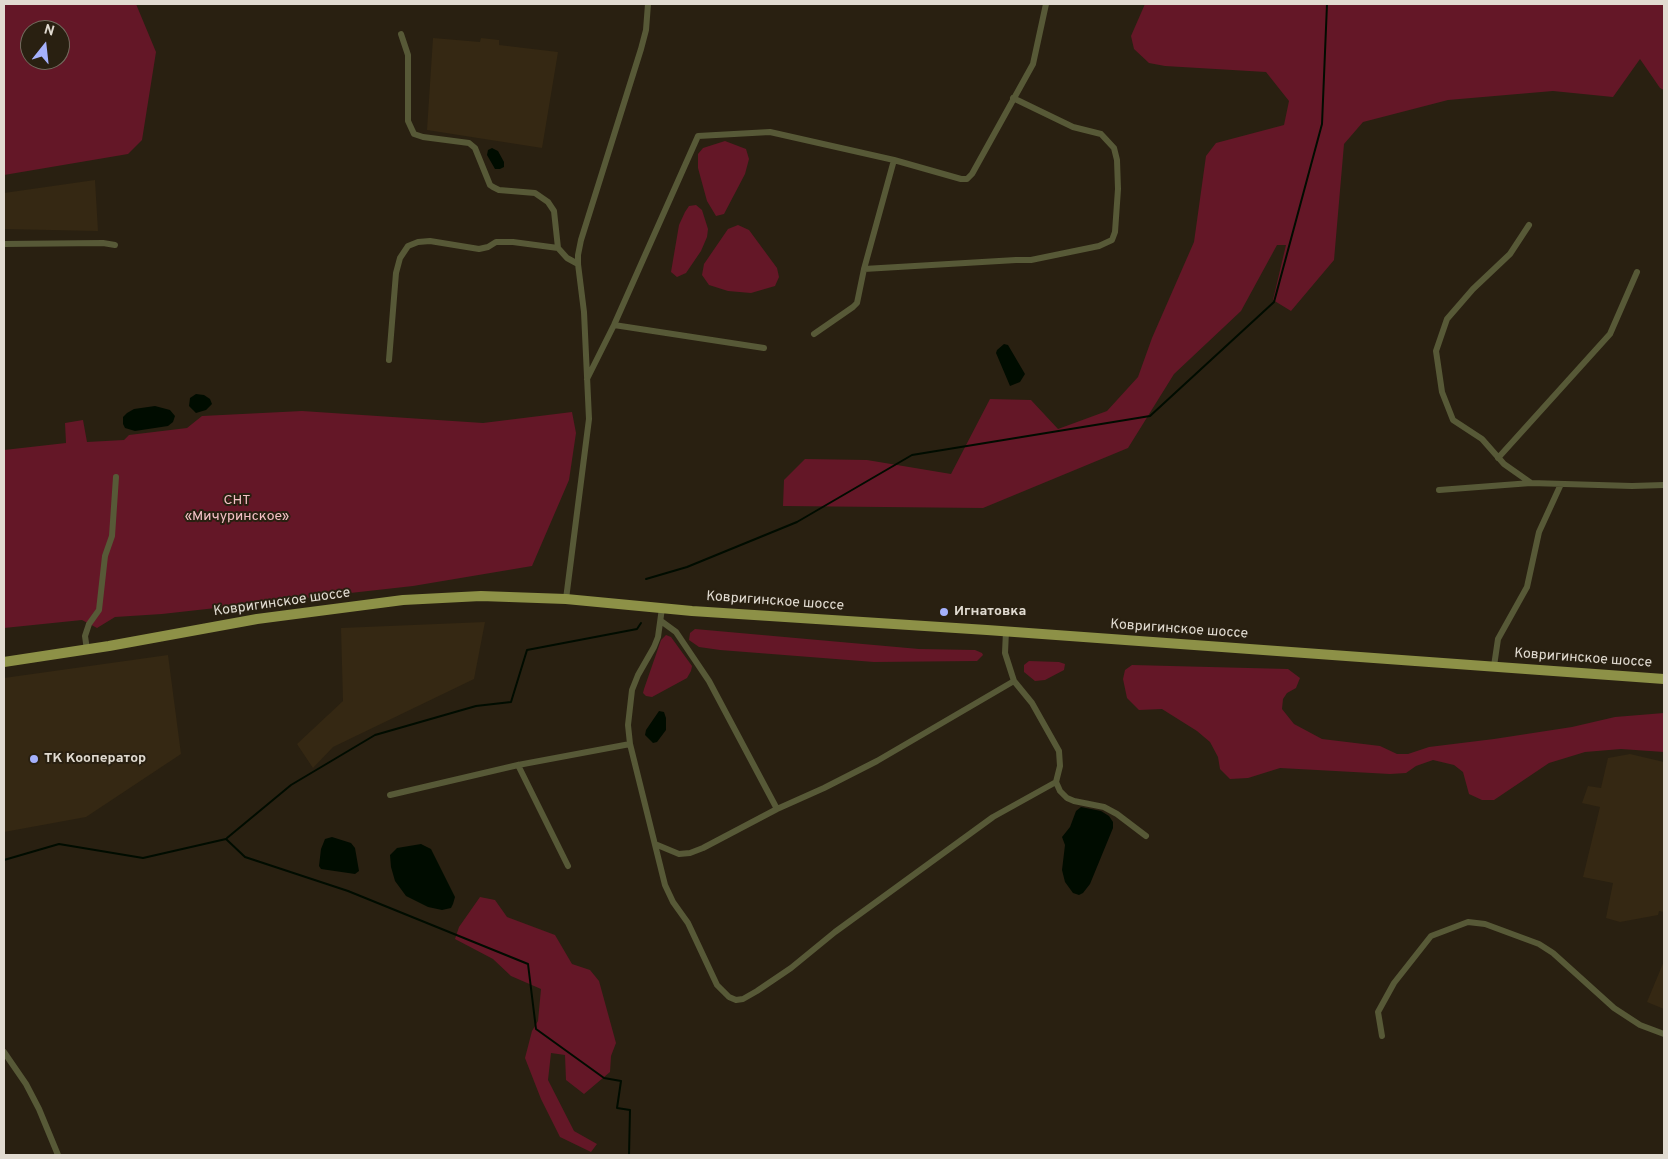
<!DOCTYPE html>
<meta charset="utf-8">
<style>
body{margin:0}
#map{position:relative;width:1668px;height:1159px;overflow:hidden;background:#292011;font-family:Overpass,sans-serif}
canvas{display:block}
.frame{position:absolute;inset:0;border:5px solid #e1dbd1;pointer-events:none}
.north{position:absolute;left:20px;top:20px;width:50px;height:50px;box-sizing:border-box;background:#292011;border:1px solid #736b5e;border-radius:50%;rotate:16deg;font-size:14px;font-weight:700;line-height:20px;text-align:center;color:#e1dbd1}
.north::after{content:'';display:block;margin:auto;width:18px;height:22px;background:#a5b1fc;clip-path:polygon(50% 0,100% 100%,50% 72%,0 100%)}
</style>
<div id="map">
<canvas width="1668" height="1159"></canvas>
<div class="frame"></div>
<div class="north">N</div>
</div>
<script>
const c = document.querySelector('canvas').getContext('2d');
c.lineJoin = 'round';
function paint(path, color) { c.fillStyle = color; c.fill(path, 'evenodd'); }
const poly = rows => new Path2D(rows.map(r => 'M' + r).join(''));
function stroke(path, color, width, dash) { c.strokeStyle = color; c.lineWidth = width; c.lineCap = dash ? 'butt' : 'round'; c.setLineDash(dash || []); c.stroke(path); }
function label(font, color, halo, rows, align = 'center') {
  c.font = font + ' Overpass,sans-serif'; c.lineWidth = 4; c.setLineDash([]); c.textBaseline = 'middle'; c.strokeStyle = halo; c.fillStyle = color; for (const [text, x, y, turn = 0] of rows) {
    c.save(); c.translate(x, y); c.rotate((+turn || 0) * Math.PI / 180); c.textAlign = isNaN(turn) ? turn : align; if (halo) c.strokeText(text, 0, 0); c.fillText(text, 0, 0); c.restore();
  }
}
const built = poly([
 [433,38,480,42,481,38,499,40,499,45,558,52,542,148,427,130],
 [95,180,98,231,4,229,4,193],
 [485,622,474,679,333,747,313,768,297,744,343,701,341,628],
 [168,655,181,754,86,817,4,832,4,678],
 [1630,754,1664,762,1664,912,1659,911,1658,915,1620,922,1606,918,1613,883,1583,877,1600,807,1582,803,1588,786,1601,788,1608,758],
 [1664,961,1664,1009,1647,1002]
]);
const green = poly([
 [4,4,136,4,156,52,142,140,128,154,4,175],
 [30,30,60,30,60,60,30,60],
 [1145,4,1664,4,1664,90,1660,88,1640,59,1613,97,1553,91,1448,100,1363,122,1344,144,1334,260,1291,311,1273,300,1286,245,1277,245,1241,311,1174,374,1128,448,983,508,783,506,784,480,805,459,867,460,951,474,990,399,1031,400,1058,429,1107,411,1138,377,1152,338,1194,242,1206,156,1216,143,1284,125,1289,101,1266,72,1165,66,1149,63,1134,49,1131,36],
 [725,141,746,149,749,159,745,174,724,214,716,216,707,201,698,168,698,154,703,148],
 [696,205,702,210,708,229,707,237,701,251,686,273,677,277,671,272,679,225,685,212,689,206],
 [738,225,749,230,777,268,779,277,775,286,751,293,728,291,709,285,702,275,704,264,728,229],
 [302,411,483,423,572,412,576,433,569,480,532,566,413,586,162,614,115,617,97,628,82,620,4,628,4,450,66,443,65,423,83,420,87,442,124,440,129,435,187,428,202,416],
 [695,629,919,649,975,650,982,653,983,655,977,661,874,662,720,650,699,647,689,640,690,633],
 [666,635,671,637,692,666,691,671,687,678,652,697,646,696,643,693,644,689,661,640],
 [1029,661,1059,662,1065,664,1064,670,1045,680,1035,681,1024,672,1024,665],
 [1132,665,1288,669,1300,678,1296,688,1287,693,1283,699,1282,709,1294,724,1322,739,1380,746,1397,754,1408,754,1429,747,1494,739,1572,727,1615,717,1664,713,1664,752,1621,749,1585,752,1549,763,1494,800,1482,800,1469,794,1463,772,1454,765,1433,760,1416,766,1406,773,1390,774,1280,768,1248,778,1230,779,1220,769,1218,757,1210,742,1197,731,1162,709,1139,710,1127,698,1123,679,1125,670],
 [480,897,495,900,507,917,555,935,572,964,590,970,599,981,616,1043,611,1056,610,1072,584,1094,566,1080,565,1055,551,1053,548,1080,574,1131,597,1144,591,1152,560,1137,541,1099,525,1058,532,1031,538,1021,541,989,511,976,493,959,455,939,459,927]
]);
const water = poly([
 [492,148,498,151,504,162,504,167,500,169,495,169,487,155,488,150],
 [1004,344,1008,345,1025,374,1020,382,1010,386,996,353,997,350],
 [196,394,204,395,210,399,212,404,206,410,196,413,189,406,190,398],
 [155,406,170,410,175,416,173,422,168,426,135,431,125,428,123,424,123,417,127,413,134,409],
 [659,711,664,712,666,718,666,730,657,742,653,743,645,735,646,730],
 [1081,807,1101,811,1109,816,1113,822,1113,828,1090,884,1083,893,1079,895,1073,893,1065,882,1062,870,1065,845,1062,837,1070,827,1076,811],
 [332,837,351,843,355,848,359,871,355,874,321,869,319,866,321,849,325,839],
 [421,844,431,849,455,897,453,904,451,908,442,910,428,907,406,896,395,881,391,867,390,855,397,848]
]);
const stream = poly([
 [646,579,687,567,797,522,912,455,1150,416,1274,302,1322,124,1327,4],
 [227,838,291,785,375,735,476,706,511,702,527,650,637,629,641,623],
 [4,860,59,844,143,858,226,839,245,857,348,891,528,964,536,1029,604,1078,621,1081,617,1108,630,1110,629,1155]
]);
const street = poly([
 [401,34,408,55,408,121,414,134,423,137,469,143,475,148,490,185,493,187,499,190,535,193,548,202,554,211,558,248,567,258,578,264],
 [1529,225,1510,254,1473,289,1447,319,1436,351,1442,392,1453,420,1482,439,1504,464,1531,483],
 [4,244,103,243,115,245],
 [864,269,1016,260,1031,260,1099,246,1112,240,1115,232,1118,189,1117,160,1114,148,1101,134,1073,127,1013,98],
 [614,325,764,348],
 [814,334,853,307,857,303,864,269,894,160],
 [389,360,396,273,400,258,408,246,418,242,430,241,479,249,488,247,496,242,513,242,558,248],
 [587,379,614,325,698,136,770,132,894,160,961,179,967,179,972,174,1033,64,1046,4],
 [1498,458,1610,334,1637,272],
 [1439,490,1531,483,1632,486,1664,485],
 [566,599,589,419,584,312,578,264,578,255,581,240,641,49,646,30,648,4],
 [662,608,658,637,654,647,638,675,632,690,628,725,630,744,665,885,673,902,688,923,717,985,729,997,736,1000,743,999,757,991,791,968,835,932,993,817,1056,782],
 [661,621,676,632,709,681,777,809],
 [1006,631,1005,653,1014,681,1032,703,1059,751,1060,766,1056,782,1060,791,1067,798,1074,801,1104,807,1117,814,1146,836],
 [87,650,85,636,89,624,99,610,105,556,112,536,116,477],
 [1494,666,1498,639,1527,587,1539,532,1561,484],
 [518,765,568,866],
 [390,795,518,765,630,744],
 [655,844,679,854,690,853,703,848,777,809,824,788,877,761,1014,681],
 [1382,1036,1378,1012,1394,983,1431,936,1468,922,1485,924,1539,944,1553,953,1614,1008,1640,1025,1664,1034],
 [4,1052,26,1084,39,1109,58,1155]
]);
const primary = poly([
 [4,662,109,646,257,619,403,600,481,596,566,599,692,611,987,630,1664,679]
]);
const markers = [
 [944,612,5,"#a5b1fc"],
 [34,759,5,"#a5b1fc"]
];
const parkNames = [
 ["СНТ",237,501],
 ["«Мичуринское»",237,517]
];
const streetNames = [
 ["Ковригинское шоссе",775,602,4],
 ["Ковригинское шоссе",282,603,-8],
 ["Ковригинское шоссе",1179,630,4],
 ["Ковригинское шоссе",1583,659,4]
];
const poiNames = [
 ["Игнатовка",954,612],
 ["ТК Кооператор",44,759]
];
paint(built, '#352813');
paint(green, '#641727');
paint(water, '#000c00');
stroke(stream, '#000c00', 2);
stroke(street, '#575937', 6);
stroke(primary, '#8d9147', 10);
for (const [x, y, r, color] of markers) { const dot = new Path2D(); dot.arc(x, y, r, 0, 2 * Math.PI); c.fillStyle = color; c.fill(dot); stroke(dot, '#292011', 2); }
label('14px', '#f3c1c5', '#292011', parkNames);
label('14px', '#e1dbd1', '#292011', streetNames);
label('bold 14px', '#e1dbd1', '#292011', poiNames, 'left');
</script>
